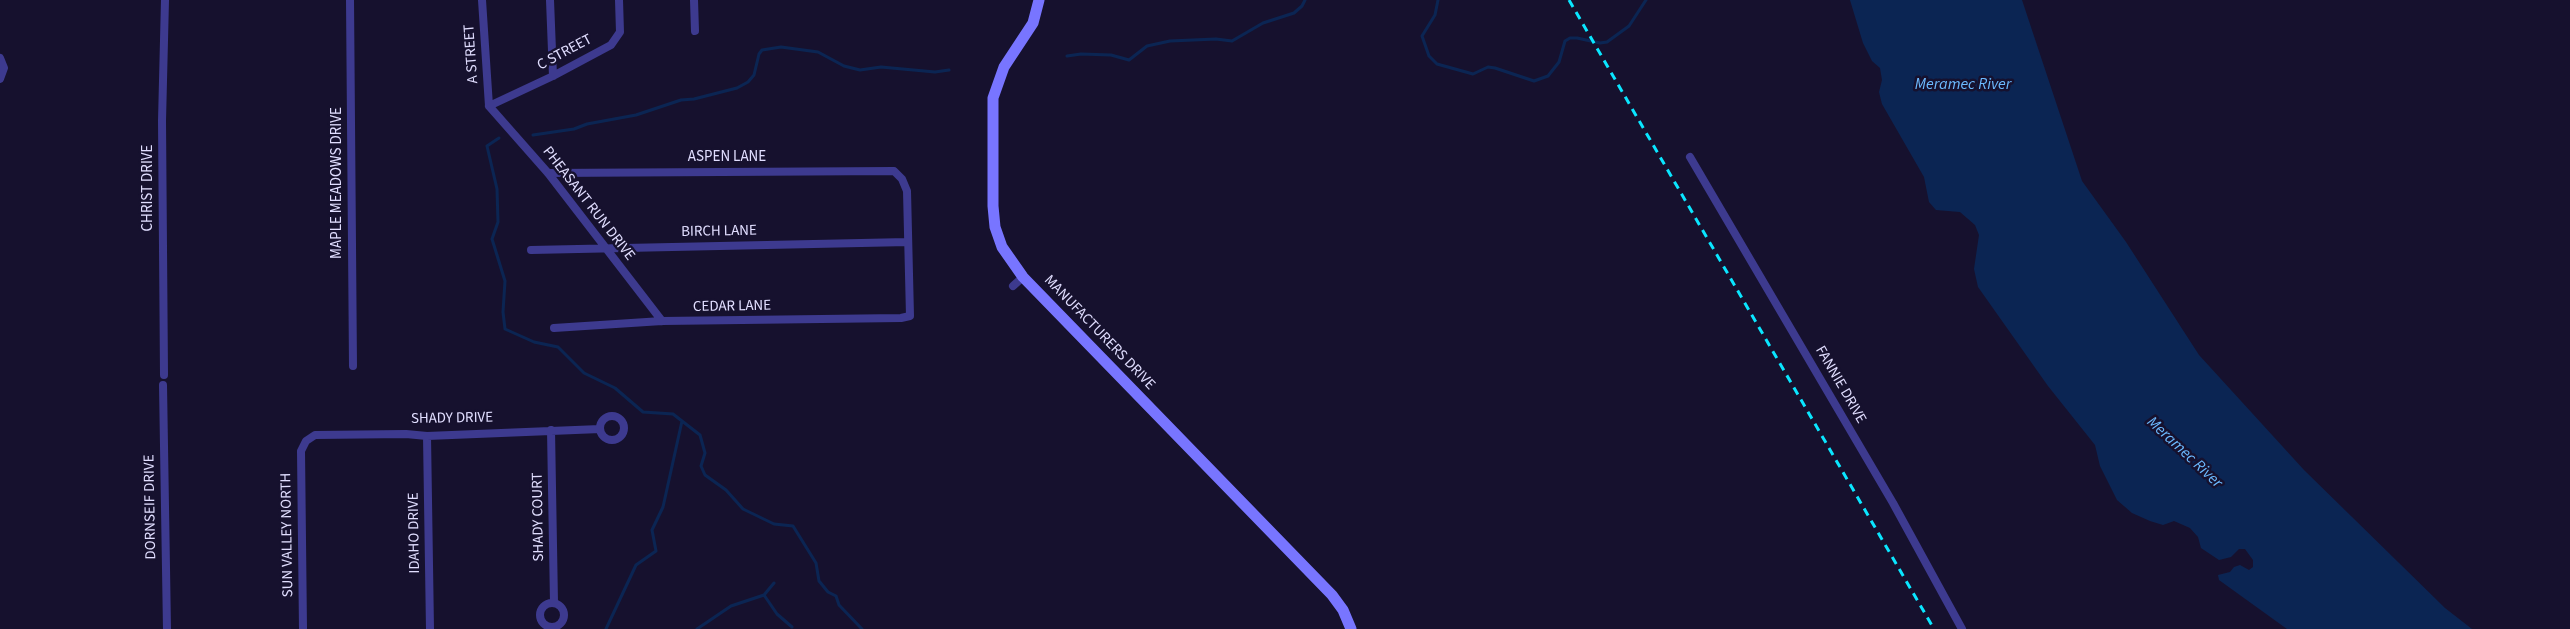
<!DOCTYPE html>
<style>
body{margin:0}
canvas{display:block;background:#16112e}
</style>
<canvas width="2570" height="629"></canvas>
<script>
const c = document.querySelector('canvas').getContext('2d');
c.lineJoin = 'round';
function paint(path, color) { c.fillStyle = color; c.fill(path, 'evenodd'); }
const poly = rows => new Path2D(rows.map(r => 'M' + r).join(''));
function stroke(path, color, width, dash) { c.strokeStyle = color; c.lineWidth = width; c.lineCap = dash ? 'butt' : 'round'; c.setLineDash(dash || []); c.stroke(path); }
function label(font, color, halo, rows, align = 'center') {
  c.font = font + ' "Source Sans 3",sans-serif'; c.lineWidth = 5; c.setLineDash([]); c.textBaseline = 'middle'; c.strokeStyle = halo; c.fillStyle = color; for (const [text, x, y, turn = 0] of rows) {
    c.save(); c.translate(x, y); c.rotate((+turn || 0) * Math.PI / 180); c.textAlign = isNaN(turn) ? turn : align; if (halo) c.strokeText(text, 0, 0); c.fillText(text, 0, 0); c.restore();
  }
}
const water = poly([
 [1850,0,2022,0,2082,181,2126,242,2199,355,2304,470,2445,608,2472,629,2287,629,2219,580,2218,575,2230,572,2234,567,2240,565,2249,570,2253,567,2253,560,2245,549,2239,549,2231,557,2219,560,2201,548,2198,537,2190,528,2174,521,2163,525,2150,521,2132,513,2117,500,2100,466,2095,445,2048,386,1978,287,1974,269,1979,235,1975,225,1960,212,1936,210,1929,202,1924,177,1882,104,1879,92,1882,80,1880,68,1872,61,1863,43]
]);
const stream = poly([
 [1438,0,1435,15,1422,36,1429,56,1437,64,1473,74,1488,67,1495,68,1534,81,1548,76,1559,62,1565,41,1570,38,1577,38,1600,43,1607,42,1629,26,1646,0],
 [1067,56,1081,54,1111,55,1129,60,1147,46,1170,41,1216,39,1232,41,1263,23,1294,13,1302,6,1305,0],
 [533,135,574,129,587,124,636,115,681,100,694,99,737,88,748,82,754,75,759,54,762,50,781,47,818,52,844,66,860,70,881,67,935,72,949,70],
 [499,138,487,146,497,189,498,222,492,239,505,281,503,312,505,329,534,342,558,347,584,373,615,388,643,412,673,414,682,421,663,507,652,530,656,551,636,565,606,629],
 [682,421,700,435,705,453,701,466,705,475,726,490,743,509,774,524,793,526,816,563,819,581,828,592,836,596,839,605,862,629],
 [764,595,777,614,792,627],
 [697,629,731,606,764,595,774,583]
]);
const street = poly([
 [350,0,353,366],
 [482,0,489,106],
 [550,0,553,76],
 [694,0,695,31],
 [0,58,4,68,0,79],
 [489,106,548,173,662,321],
 [489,106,553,76,611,45,620,32,619,0],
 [1690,157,1893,503,1962,629],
 [548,173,894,171,902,179,907,191,910,316,901,318,662,321,554,328],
 [531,250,908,242],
 [1013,286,1023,277],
 [164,375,162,121,165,0],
 [163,385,167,629],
 '600 428a12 12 0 1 1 24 0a12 12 0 1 1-24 0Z',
 [551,430,554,603],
 [427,436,430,629],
 '540 615a12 12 0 1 1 24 0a12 12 0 1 1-24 0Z',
 [303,629,301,451,306,441,315,435,406,434,427,436,600,429]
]);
const secondary = poly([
 [1039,0,1033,23,1004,67,993,98,993,206,995,227,1002,247,1023,277,1332,595,1343,610,1351,629]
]);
const rail = poly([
 [1569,0,1934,629]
]);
const streetNames = [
 ["C STREET",565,53,-28],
 ["A STREET",472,54,-94],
 ["ASPEN LANE",727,158],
 ["MAPLE MEADOWS DRIVE",338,183,-90],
 ["CHRIST DRIVE",149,188,-90],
 ["PHEASANT RUN DRIVE",588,204,52],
 ["BIRCH LANE",719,232,-1],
 ["CEDAR LANE",732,307,-1],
 ["MANUFACTURERS DRIVE",1099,333,46],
 ["FANNIE DRIVE",1840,385,60],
 ["SHADY DRIVE",452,419,-1],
 ["DORNSEIF DRIVE",151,507,-91],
 ["SHADY COURT",539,517,-91],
 ["IDAHO DRIVE",415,533,-91],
 ["SUN VALLEY NORTH",288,535,-91]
];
const waterNames = [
 ["Meramec River",1963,85],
 ["Meramec River",2184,453,43]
];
paint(water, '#0b2553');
stroke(stream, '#0b2553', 3);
stroke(street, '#3d3a8f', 8);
stroke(secondary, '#7875ff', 11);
stroke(rail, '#0ae6ff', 3, [8, 6]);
label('15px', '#e1deff', '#16112e', streetNames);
label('italic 16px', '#6cbaff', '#16112e', waterNames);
</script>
